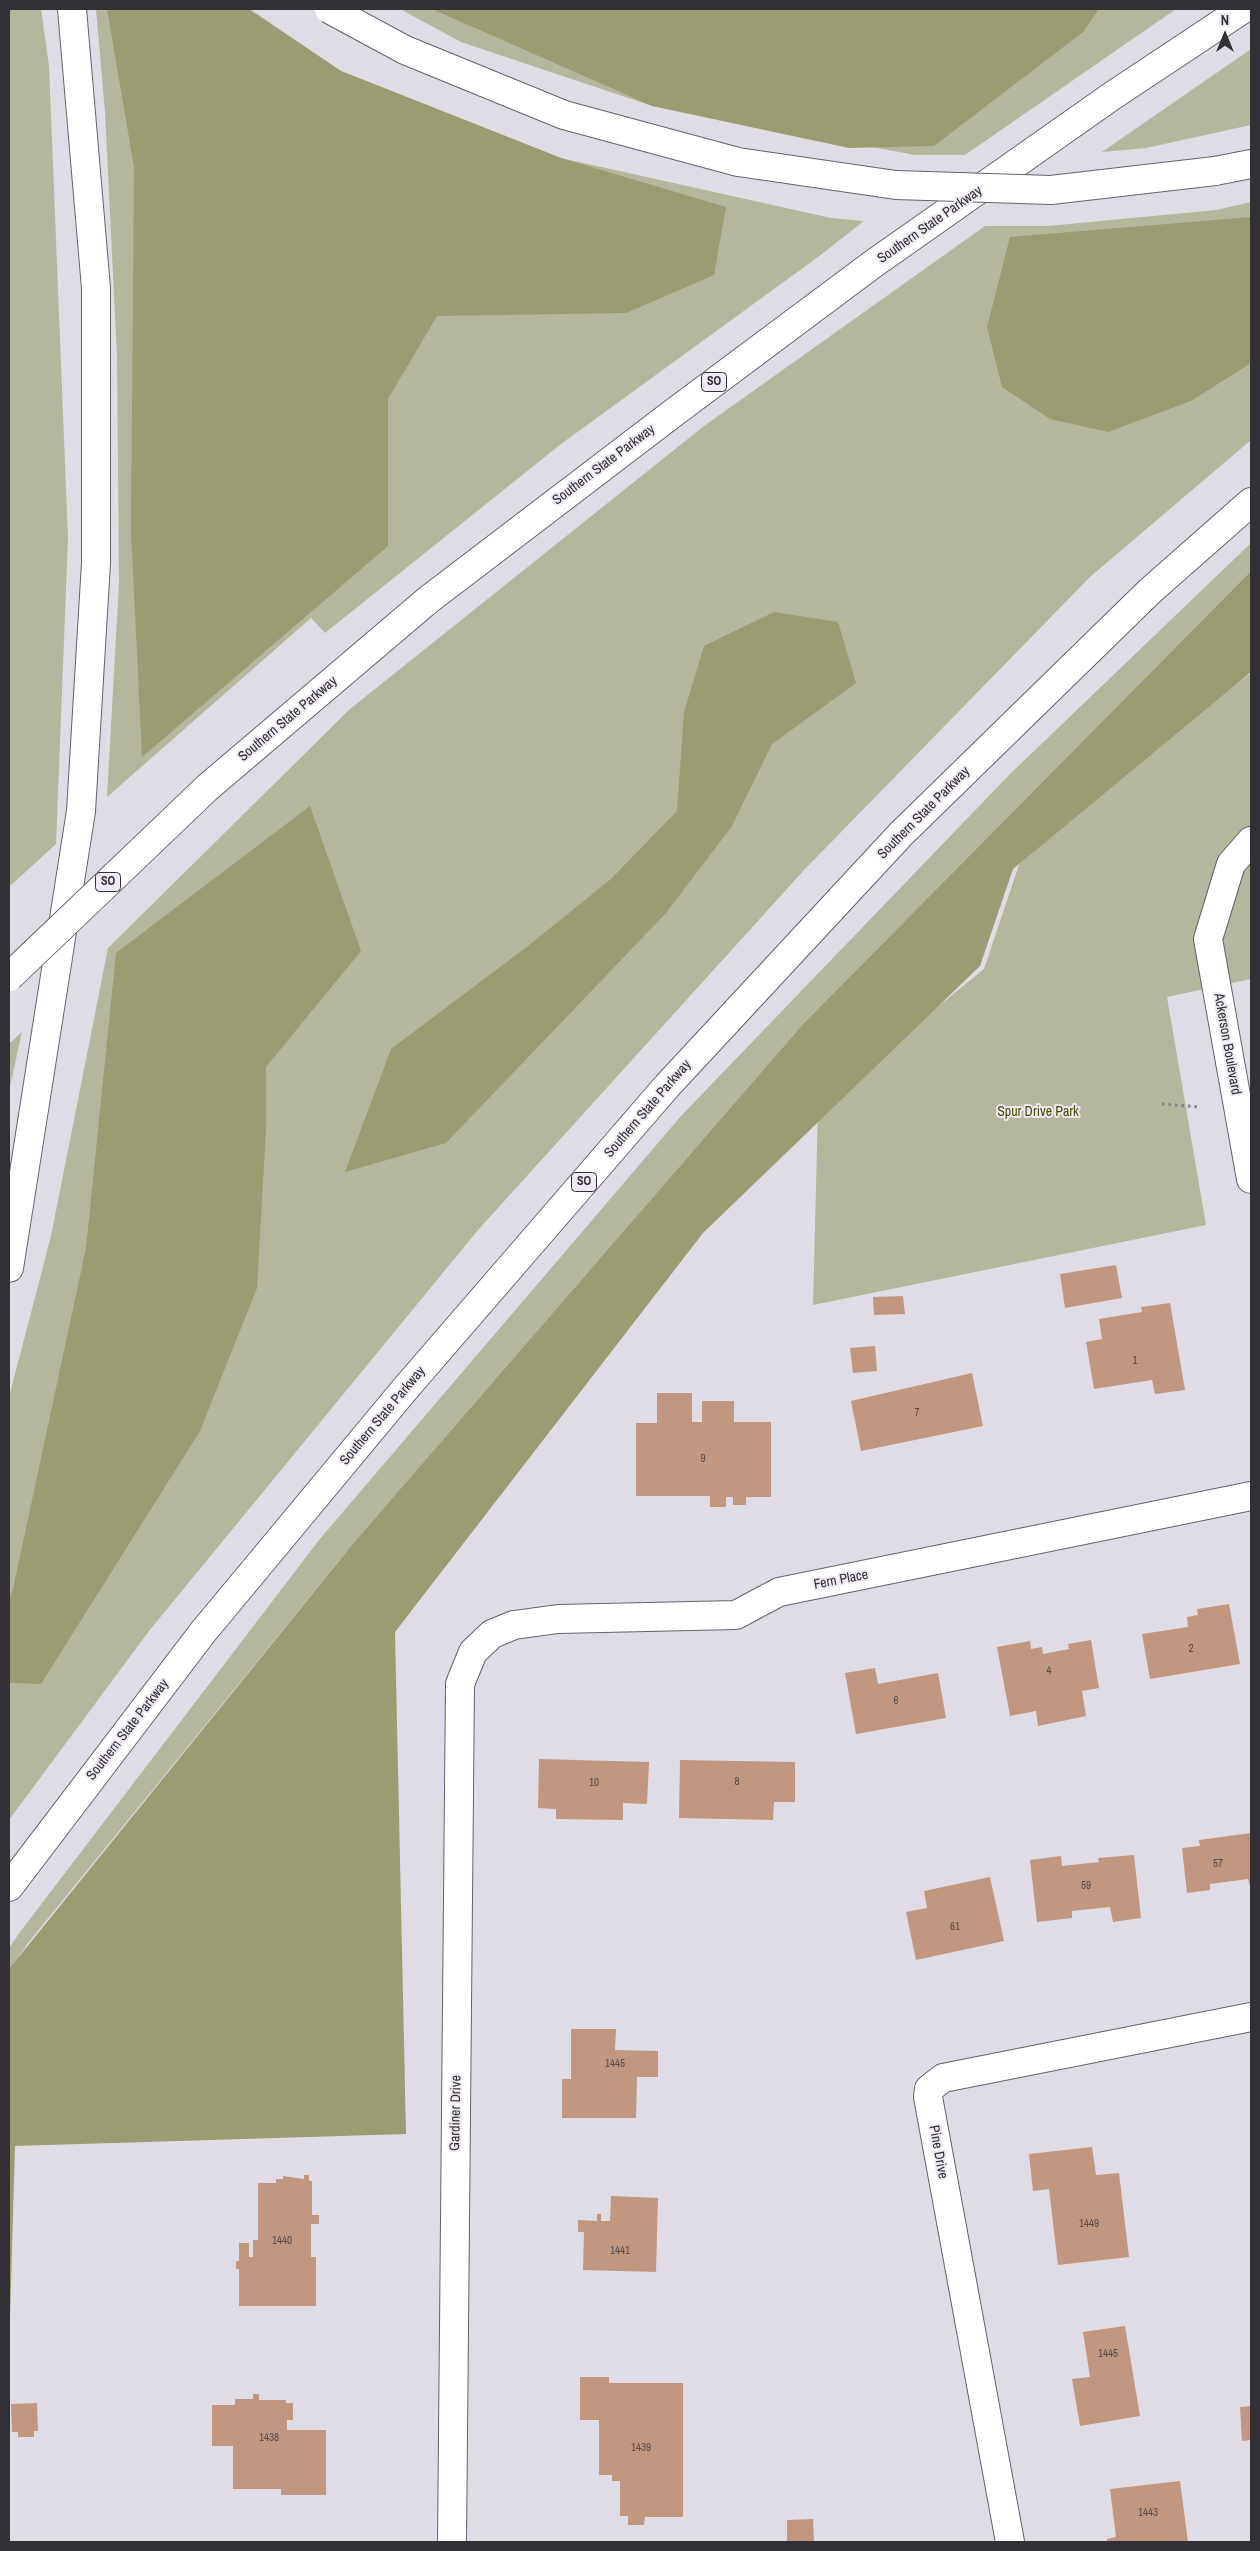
<!DOCTYPE html>
<style>
body{margin:0}
#map{position:relative;width:1260px;height:2551px;overflow:hidden;background:#e0dce5;font-family:"Archivo Narrow",sans-serif}
canvas{display:block}
.frame{position:absolute;inset:0;border:10px solid #323034;pointer-events:none}
.north{position:absolute;left:1200px;top:10px;width:50px;height:50px;-webkit-text-stroke:4px #eee9f3;paint-order:stroke;rotate:0deg;font-size:14px;font-weight:700;line-height:20px;text-align:center;color:#323034}
.north::after{content:'';display:block;margin:auto;width:18px;height:22px;background:#323034;clip-path:polygon(50% 0,100% 100%,50% 72%,0 100%)}
</style>
<div id="map">
<canvas width="1260" height="2551"></canvas>
<div class="frame"></div>
<div class="north">N</div>
</div>
<script>
const c = document.querySelector('canvas').getContext('2d');
c.lineJoin = 'round';
function paint(path, color) { c.fillStyle = color; c.fill(path, 'evenodd'); }
const poly = rows => new Path2D(rows.map(r => 'M' + r).join(''));
function stroke(path, color, width, dash) { c.strokeStyle = color; c.lineWidth = width; c.lineCap = dash ? 'butt' : 'round'; c.setLineDash(dash || []); c.stroke(path); }
function label(font, color, halo, rows, align = 'center') {
  c.font = font + ' "Archivo Narrow",sans-serif'; c.lineWidth = 4; c.setLineDash([]); c.textBaseline = 'middle'; c.strokeStyle = halo; c.fillStyle = color; for (const [text, x, y, turn = 0] of rows) {
    c.save(); c.translate(x, y); c.rotate((+turn || 0) * Math.PI / 180); c.textAlign = isNaN(turn) ? turn : align; if (halo) c.strokeText(text, 0, 0); c.fillText(text, 0, 0); c.restore();
  }
}
const green = poly([
 [9,9,41,9,49,66,68,538,56,844,9,887],
 [96,9,250,9,341,71,561,158,831,218,864,221,818,257,561,444,325,633,311,618,107,797,119,583,117,357,105,112],
 [400,9,1176,9,965,155,915,155,652,106,461,42],
 [1251,49,1251,125,1146,148,1102,152],
 [1251,202,1251,440,1090,577,805,869,478,1230,149,1631,9,1820,9,1397,51,1236,108,948,350,709,704,426,985,226,1048,226,1216,210],
 [1251,543,1251,571,803,1024,356,1540,28,1943,9,1971,9,1948,20,1932,319,1540,681,1116,1009,775],
 [1251,673,1251,979,1167,997,1206,1225,813,1305,818,1104,984,969,1025,847],
 [22,1032,9,1091,9,1044]
]);
const forest = poly([
 [107,9,248,9,341,71,561,158,726,207,714,275,626,313,437,316,388,399,388,546,142,757,131,531,134,167],
 [432,9,1099,9,1083,32,934,146,849,148,652,106],
 [1251,217,1251,363,1191,401,1108,432,1050,419,1002,387,987,327,1010,237],
 [1251,571,1251,672,1013,869,980,966,703,1233,395,1632,406,2134,15,2146,9,2354,9,1969,356,1540,803,1024],
 [774,612,838,622,856,683,772,744,732,826,666,913,446,1143,345,1172,391,1049,528,946,611,879,677,811,684,712,704,646],
 [310,806,361,951,266,1067,266,1130,257,1288,200,1431,41,1684,9,1683,9,1599,13,1589,86,1248,116,953]
]);
const building = poly([
 [1116,1265,1122,1298,1065,1308,1060,1274],
 [903,1296,905,1314,874,1315,873,1297],
 [1170,1303,1185,1390,1155,1394,1152,1380,1094,1389,1086,1342,1102,1339,1099,1319,1142,1312,1141,1307],
 [875,1346,877,1371,853,1373,850,1348],
 [972,1373,983,1426,861,1451,851,1401],
 [657,1393,692,1393,692,1422,702,1422,702,1401,734,1401,734,1422,771,1422,771,1497,746,1497,746,1505,733,1505,733,1497,726,1497,726,1507,710,1507,710,1496,636,1496,636,1423,657,1423],
 [1229,1604,1240,1664,1150,1679,1142,1634,1188,1627,1187,1617,1198,1615,1197,1609],
 [1091,1640,1099,1688,1082,1691,1086,1716,1038,1726,1036,1711,1010,1716,997,1647,1030,1641,1031,1649,1042,1647,1043,1654,1069,1649,1068,1644],
 [875,1668,878,1684,938,1673,946,1718,856,1734,845,1673],
 [539,1759,649,1762,647,1804,623,1803,623,1820,556,1819,556,1809,538,1808],
 [680,1760,795,1762,795,1802,774,1802,773,1820,679,1818],
 [1251,1833,1251,1890,1248,1879,1210,1884,1210,1890,1187,1893,1182,1848,1200,1846,1199,1840],
 [1134,1855,1141,1918,1113,1922,1110,1907,1072,1911,1072,1918,1037,1922,1030,1860,1061,1856,1062,1866,1099,1862,1098,1858],
 [990,1877,1004,1941,916,1960,906,1912,927,1908,924,1891],
 [571,2029,616,2029,615,2050,658,2051,658,2077,637,2077,636,2118,562,2118,562,2079,571,2079],
 [1092,2147,1096,2175,1119,2173,1129,2257,1058,2265,1049,2189,1033,2191,1029,2154],
 [304,2175,309,2175,309,2181,312,2181,312,2215,319,2215,319,2224,311,2224,311,2257,316,2257,316,2306,239,2306,239,2269,236,2269,236,2261,239,2261,239,2243,249,2243,249,2257,253,2257,253,2240,258,2240,258,2183,276,2183,276,2179,283,2179,283,2176,304,2179],
 [611,2196,658,2198,656,2272,583,2270,584,2232,578,2232,578,2220,597,2221,597,2214,601,2214,601,2221,610,2221],
 [1125,2326,1140,2416,1080,2426,1072,2379,1090,2377,1083,2332],
 [580,2377,609,2377,609,2383,683,2383,683,2517,645,2517,644,2525,628,2525,628,2516,620,2516,620,2481,612,2481,612,2475,599,2475,599,2420,580,2420],
 [253,2394,259,2394,259,2400,286,2400,286,2403,293,2403,293,2420,287,2420,287,2430,326,2430,326,2495,281,2495,281,2489,233,2489,233,2446,212,2446,212,2405,235,2405,235,2399,253,2399],
 [37,2403,38,2431,34,2431,34,2437,18,2437,18,2432,12,2432,11,2404],
 [1251,2406,1251,2440,1242,2441,1240,2407],
 [1180,2481,1188,2542,1107,2542,1107,2539,1116,2537,1110,2489],
 [813,2519,814,2542,787,2542,787,2520]
]);
const path = poly([
 [1162,1104,1201,1107]
]);
const minor = poly([
 [1251,841,1231,864,1208,939,1251,1179],
 [452,2542,460,1684,473,1652,492,1634,514,1625,558,1619,736,1615,779,1592,1251,1496],
 [1010,2542,928,2097,929,2089,943,2078,1251,2017]
]);
const motorway = poly([
 [1215,171,1251,164],
 [208,787,428,600,672,414,873,264,1112,96,1243,9],
 [9,1268,81,811,96,563,96,288,72,9],
 [9,1887,203,1632,405,1389,667,1086,901,834,1150,591,1251,502]
]);
const motorwayBridge = poly([
 [329,9,405,50,564,115,738,162,896,185,1051,190,1215,171],
 [9,977,208,787]
]);
const numberNames = [
 ["1",1135,1361],
 ["7",917,1413],
 ["9",703,1459],
 ["2",1191,1649],
 ["4",1049,1671],
 ["6",896,1701],
 ["8",737,1782],
 ["10",594,1783],
 ["57",1218,1864],
 ["59",1086,1886],
 ["61",955,1927],
 ["1445",615,2064],
 ["1449",1089,2224],
 ["1440",282,2241],
 ["1441",620,2251],
 ["1445",1108,2354],
 ["1438",269,2438],
 ["1439",641,2448],
 ["1443",1148,2513]
];
const shields = [
 [714,382,25],
 [108,882,25],
 [584,1182,25]
];
const shieldNames = [
 ["SO",714,382],
 ["SO",108,882],
 ["SO",584,1182]
];
const streetNames = [
 ["Southern State Parkway",930,225,-35],
 ["Southern State Parkway",604,465,-37],
 ["Southern State Parkway",288,719,-40],
 ["Southern State Parkway",924,813,-45],
 ["Ackerson Boulevard",1227,1044,80],
 ["Southern State Parkway",648,1109,-49],
 ["Southern State Parkway",383,1416,-50],
 ["Fern Place",841,1580,-11],
 ["Southern State Parkway",128,1730,-52],
 ["Gardiner Drive",456,2113,-89],
 ["Pine Drive",938,2152,80]
];
const parkNames = [
 ["Spur Drive Park",1038,1112]
];
paint(green, '#b4b79c');
paint(forest, '#999d71');
paint(building, '#c1977f');
stroke(minor, '#66626a', 30);
stroke(motorway, '#66626a', 30);
stroke(path, '#858289', 3, [2.5, 4]);
stroke(minor, '#fff', 28);
stroke(motorway, '#fff', 28);
stroke(motorwayBridge, '#66626a', 30, []);
stroke(motorwayBridge, '#fff', 28);
label('11px', '#564a47', null, numberNames);
for (const [x, y, w] of shields) { const box = new Path2D(); box.roundRect(x - w / 2, y - 9.5, w, 19, 4); c.fillStyle = '#eee9f3'; c.fill(box); stroke(box, '#323034', 1); }
label('bold 12px', '#323034', null, shieldNames);
label('14px', '#323034', '#eee9f3', streetNames);
label('14px', '#4a4d00', '#eee9f3', parkNames);
</script>
